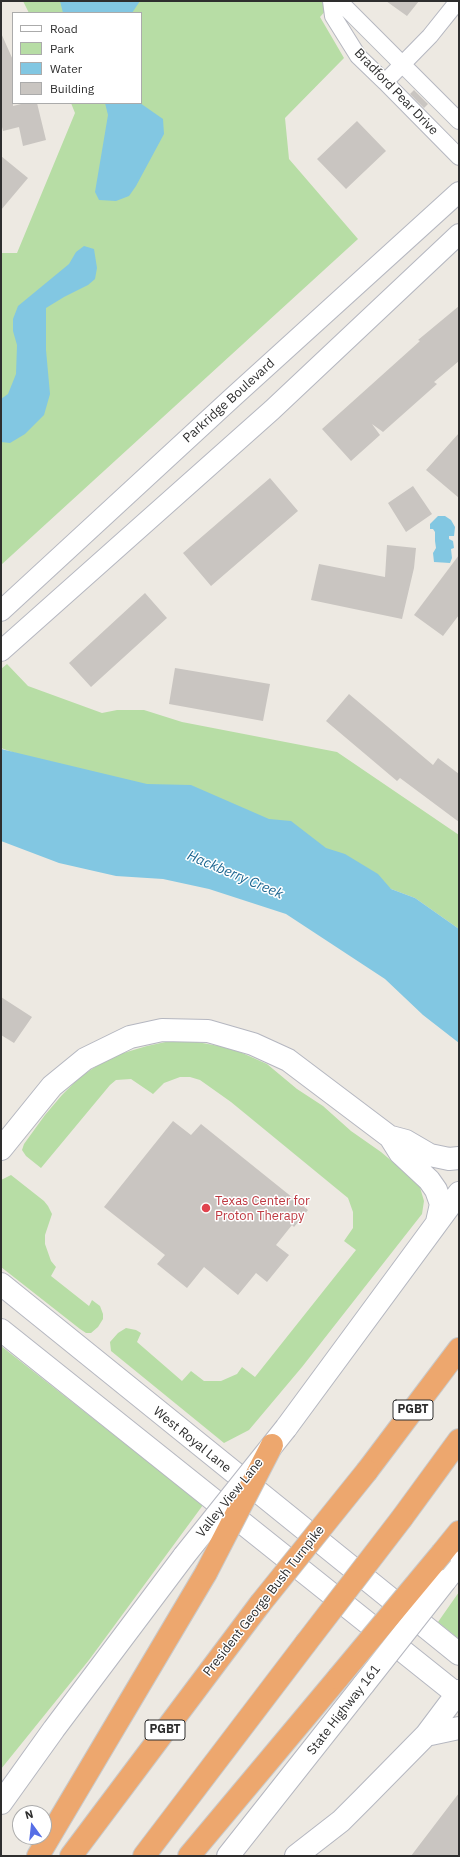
<!DOCTYPE html>
<style>
body{margin:0}
#map{position:relative;width:460px;height:1857px;overflow:hidden;background:#ede9e2;font-family:"IBM Plex Sans",sans-serif}
canvas{display:block}
.frame{position:absolute;inset:0;border:2px solid #2e2e2e;pointer-events:none}
.legend{position:absolute;left:12px;top:12px;width:130px;height:92px;box-sizing:border-box;background:#fff;border:1px solid #ababab;margin:0;padding:5px 7px;list-style:none;font-size:12px;color:#2e2e2e}
.legend li{display:flex;align-items:center;gap:8px;height:20px}
.legend b{width:20px;border:1px solid #ababab}
.north{position:absolute;left:12px;top:1805px;width:40px;height:40px;box-sizing:border-box;background:#fff;border:1px solid #ababab;border-radius:50%;rotate:345deg;font-size:11px;font-weight:700;line-height:16px;text-align:center;color:#2e2e2e}
.north::after{content:'';display:block;margin:auto;width:14px;height:18px;background:#566ee6;clip-path:polygon(50% 0,100% 100%,50% 72%,0 100%)}
</style>
<div id="map">
<canvas width="460" height="1857"></canvas>
<div class="frame"></div>
<ul class="legend">
<li><b style="height:5px;background:#fff"></b>Road</li>
<li><b style="height:11px;background:#b7dda5"></b>Park</li>
<li><b style="height:11px;background:#82c7e2"></b>Water</li>
<li><b style="height:11px;background:#c9c5c1"></b>Building</li>
</ul>
<div class="north">N</div>
</div>
<script>
const c = document.querySelector('canvas').getContext('2d');
c.lineJoin = 'round';
function paint(path, color) { c.fillStyle = color; c.fill(path, 'evenodd'); }
const poly = rows => new Path2D(rows.map(r => 'M' + r).join(''));
function stroke(path, color, width, dash) { c.strokeStyle = color; c.lineWidth = width; c.lineCap = dash ? 'butt' : 'round'; c.setLineDash(dash || []); c.stroke(path); }
function label(font, color, halo, rows, align = 'center') {
  c.font = font + ' "IBM Plex Sans",sans-serif'; c.lineWidth = 3; c.setLineDash([]); c.textBaseline = 'middle'; c.strokeStyle = halo; c.fillStyle = color; for (const [text, x, y, turn = 0] of rows) {
    c.save(); c.translate(x, y); c.rotate((+turn || 0) * Math.PI / 180); c.textAlign = isNaN(turn) ? turn : align; if (halo) c.strokeText(text, 0, 0); c.fillText(text, 0, 0); c.restore();
  }
}
const green = poly([
 [23,1,334,1,320,17,344,58,285,118,289,159,358,239,1,565,1,253,17,253,75,113,71,103,141,103,141,13,29,13],
 [7,664,28,686,102,713,117,710,144,710,182,722,337,752,459,835,459,929,415,898,391,889,1,748,1,669],
 [170,1041,197,1042,219,1046,240,1052,267,1064,297,1089,323,1106,351,1131,381,1152,419,1184,424,1201,422,1214,302,1367,249,1430,224,1443,111,1351,110,1342,118,1333,126,1328,136,1330,141,1333,137,1342,182,1381,191,1371,204,1381,221,1381,237,1374,242,1367,255,1377,356,1250,344,1241,353,1228,353,1212,348,1198,231,1102,200,1080,190,1077,180,1077,164,1083,153,1094,131,1079,116,1080,110,1085,41,1168,26,1156,22,1150,24,1144,45,1115,62,1095,80,1077,101,1063,120,1054,147,1046],
 [11,1175,44,1201,48,1206,52,1214,45,1235,45,1244,51,1261,56,1267,51,1276,89,1306,92,1300,100,1306,103,1314,103,1319,98,1327,91,1333,86,1333,80,1329,1,1267,1,1180],
 [1,1346,203,1505,89,1660,1,1769],
 [459,1592,459,1639,438,1622]
]);
const water = poly([
 [60,1,140,1,132,13,63,13],
 [105,103,140,103,163,119,164,134,136,186,129,196,116,201,99,200,95,192,108,115],
 [84,246,94,249,97,268,95,279,88,285,64,297,46,308,46,350,50,394,44,415,25,434,10,443,1,442,1,399,8,394,16,374,17,345,13,331,13,319,18,306,69,264,76,252],
 [438,516,445,516,451,520,455,527,454,536,449,536,449,539,453,541,454,548,451,549,452,558,450,563,434,562,433,553,436,548,435,541,435,532,433,529,430,529,430,524],
 [1,749,147,784,191,785,269,819,291,821,326,848,345,854,378,874,391,889,415,898,459,929,459,1043,423,1015,385,979,286,914,209,889,163,879,116,876,59,863,1,841]
]);
const building = poly([
 [386,1,419,1,407,16],
 [1,33,13,60,13,106,25,103,37,103,46,140,23,146,19,127,3,131,1,123],
 [414,90,428,104,424,108,410,94],
 [357,121,386,151,346,189,317,159],
 [1,156,28,178,1,210],
 [459,306,459,361,434,382,437,384,383,432,372,424,380,435,351,461,322,429,420,341,418,340],
 [459,433,459,498,426,470],
 [270,478,298,511,211,586,183,553],
 [413,486,432,514,406,532,388,503],
 [387,545,416,548,414,568,402,619,311,600,319,564,385,577],
 [459,555,459,615,443,636,414,615],
 [145,593,167,618,91,687,69,663],
 [175,668,270,684,263,721,169,704],
 [349,694,433,765,438,758,459,774,459,822,400,778,397,781,326,721],
 [1,997,32,1017,14,1043,1,1035],
 [173,1121,191,1135,201,1124,308,1210,294,1227,292,1225,276,1245,289,1255,267,1282,256,1273,238,1295,204,1267,187,1288,157,1264,165,1255,104,1207],
 [459,1793,459,1856,411,1856]
]);
const minor = poly([
 [331,1,333,16,358,56,385,82,459,157],
 [339,1,459,121],
 [385,82,430,36,458,1]
]);
const tertiary = poly([
 [1,611,232,398,459,192],
 [1,651,272,410,459,234]
]);
const secondary = poly([
 [391,1137,406,1141,430,1155,449,1159,459,1158],
 [1,1149,52,1086,85,1059,130,1037,162,1030,208,1031,253,1044,288,1060,390,1137,400,1153,429,1180,436,1190,441,1204,437,1222],
 [1,1284,459,1654],
 [1,1330,459,1696],
 [286,1428,459,1193],
 [445,1581,459,1563],
 [426,1735,459,1728],
 [1,1803,54,1729,184,1556],
 [228,1856,364,1684],
 [296,1856,341,1821,364,1798,426,1735,459,1691]
]);
const motorway = poly([
 [367,1471,459,1349],
 [402,1518,459,1440],
 [442,1553,459,1532],
 [38,1856,206,1573],
 [71,1856,260,1604],
 [144,1856,306,1643],
 [189,1856,338,1678]
]);
const secondaryBridge = poly([
 [184,1556,286,1428],
 [364,1684,445,1581]
]);
const motorwayBridge = poly([
 [206,1573,272,1445],
 [260,1604,367,1471],
 [306,1643,402,1518],
 [338,1678,442,1553]
]);
const markers = [
 [206,1208,5,"#e0444e"]
];
const shields = [
 [413,1410,40],
 [165,1730,40]
];
const shieldNames = [
 ["PGBT",413,1410],
 ["PGBT",165,1730]
];
const streetNames = [
 ["Bradford Pear Drive",396,92,46],
 ["Parkridge Boulevard",229,401,-42],
 ["West Royal Lane",192,1440,39],
 ["Valley View Lane",230,1498,-51],
 ["President George Bush Turnpike",264,1601,-52],
 ["State Highway 161",344,1710,-52]
];
const healthNames = [
 ["Texas Center for",215,1201],
 ["Proton Therapy",215,1216]
];
const waterNames = [
 ["Hackberry Creek",235,875,23]
];
paint(green, '#b7dda5');
paint(water, '#82c7e2');
paint(building, '#c9c5c1');
stroke(minor, '#b5b7c0', 18);
stroke(tertiary, '#b5b7c0', 22);
stroke(secondary, '#b5b7c0', 24);
stroke(motorway, '#c9c9c9', 24);
stroke(minor, '#fff', 16);
stroke(tertiary, '#fff', 20);
stroke(secondary, '#fff', 22);
stroke(motorway, '#eda76e', 22);
stroke(secondaryBridge, '#b5b7c0', 24, []);
stroke(motorwayBridge, '#c9c9c9', 24, []);
stroke(secondaryBridge, '#fff', 22);
stroke(motorwayBridge, '#eda76e', 22);
for (const [x, y, r, color] of markers) { const dot = new Path2D(); dot.arc(x, y, r, 0, 2 * Math.PI); c.fillStyle = color; c.fill(dot); stroke(dot, '#fff', 1.5); }
for (const [x, y, w] of shields) { const box = new Path2D(); box.roundRect(x - w / 2, y - 10, w, 20, 3); c.fillStyle = '#fff'; c.fill(box); stroke(box, '#2e2e2e', 1); }
label('bold 12px', '#2e2e2e', null, shieldNames);
label('13px', '#2e2e2e', '#fff', streetNames);
label('13px', '#be3a42', '#fff', healthNames, 'left');
label('italic 14px', '#1e6791', '#fff', waterNames);
</script>
